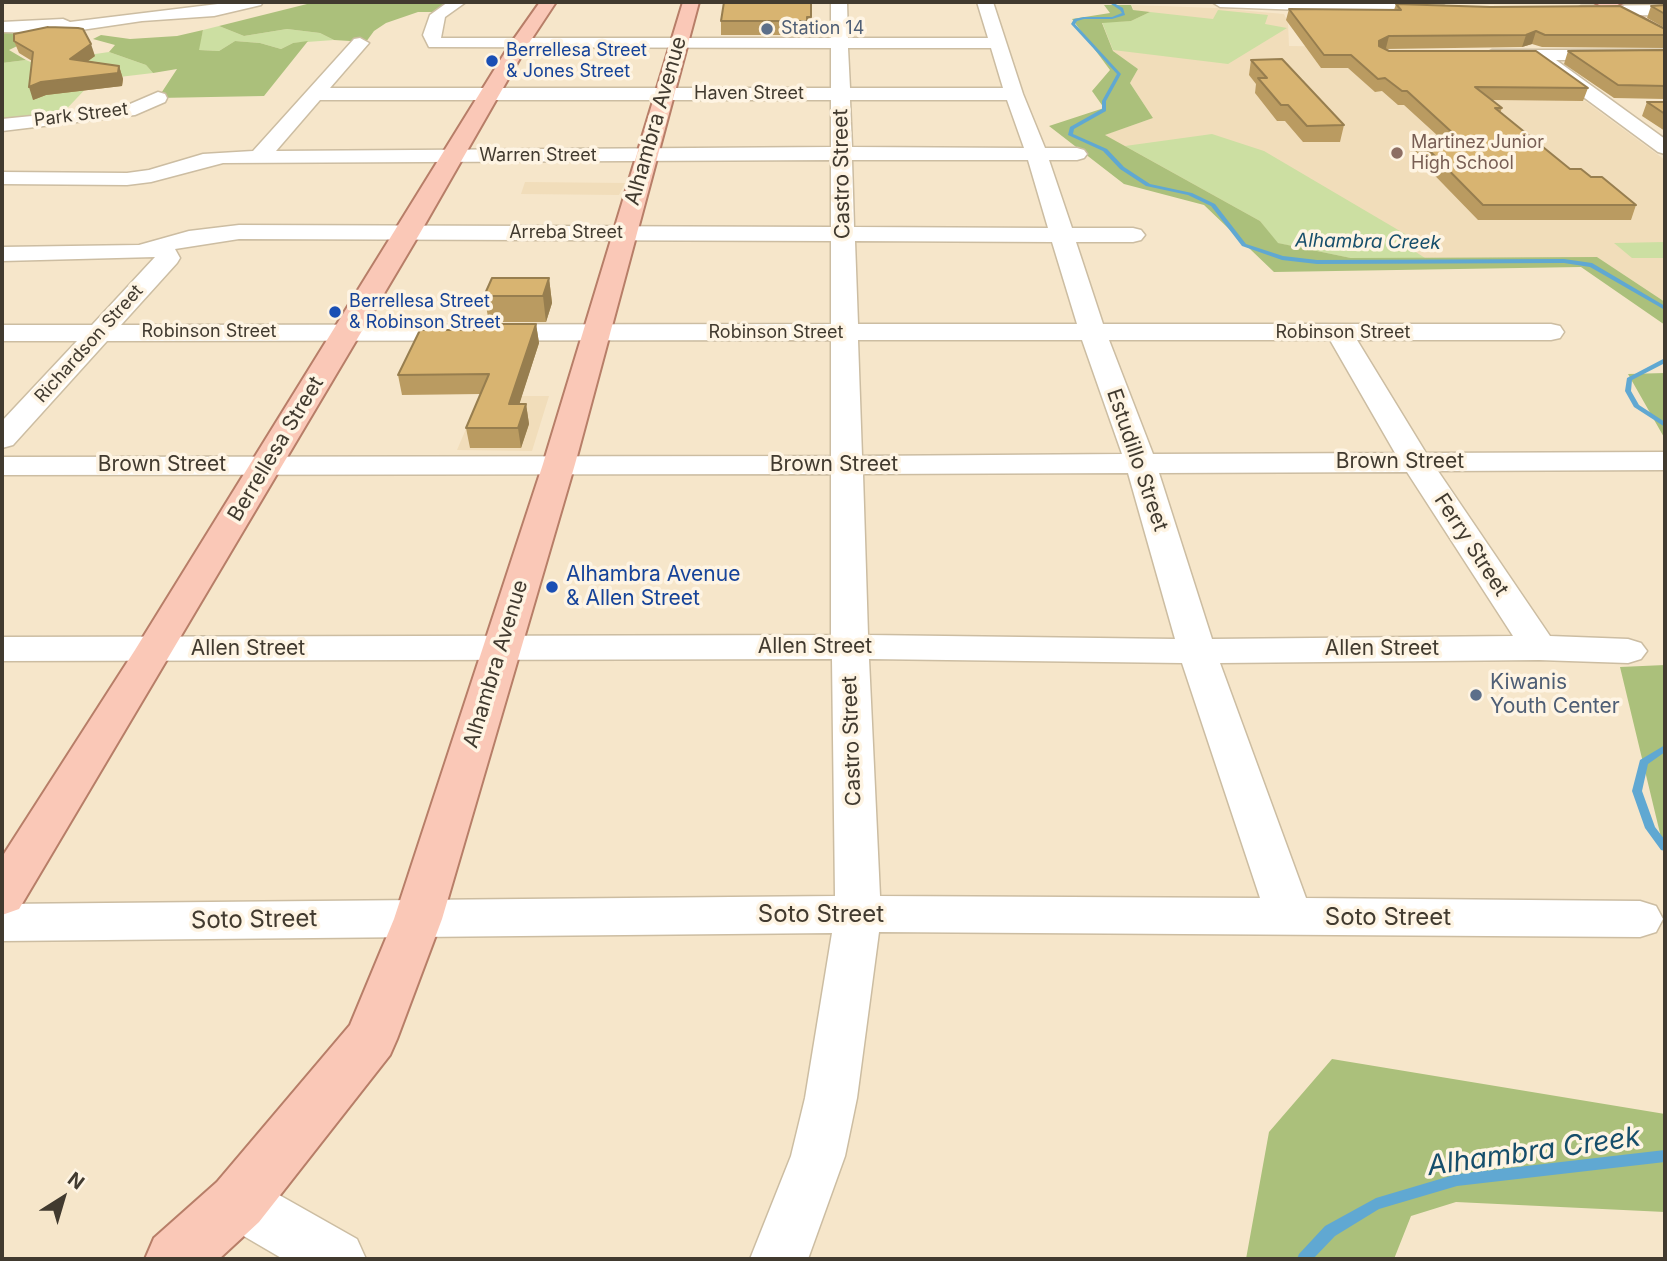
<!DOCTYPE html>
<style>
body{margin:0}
#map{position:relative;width:1667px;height:1261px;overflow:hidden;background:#f6e6ca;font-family:Inter,sans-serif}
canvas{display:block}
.frame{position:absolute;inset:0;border:4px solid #413a2f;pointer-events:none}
.north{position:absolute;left:28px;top:1163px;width:70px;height:70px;-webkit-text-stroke:5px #fef4e3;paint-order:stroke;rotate:37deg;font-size:19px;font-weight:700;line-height:28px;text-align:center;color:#413a2f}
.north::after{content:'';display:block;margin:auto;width:24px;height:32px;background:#413a2f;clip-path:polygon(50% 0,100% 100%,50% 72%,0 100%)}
</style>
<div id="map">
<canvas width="1667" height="1261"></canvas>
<div class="frame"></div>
<div class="north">N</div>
</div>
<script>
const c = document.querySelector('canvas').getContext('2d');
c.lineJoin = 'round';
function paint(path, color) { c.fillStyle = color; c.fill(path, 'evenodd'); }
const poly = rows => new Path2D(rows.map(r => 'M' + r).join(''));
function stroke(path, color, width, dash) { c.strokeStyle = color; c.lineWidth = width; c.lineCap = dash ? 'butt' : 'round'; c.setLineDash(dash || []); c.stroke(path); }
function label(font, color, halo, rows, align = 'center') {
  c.font = font + ' Inter,sans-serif'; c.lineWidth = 7; c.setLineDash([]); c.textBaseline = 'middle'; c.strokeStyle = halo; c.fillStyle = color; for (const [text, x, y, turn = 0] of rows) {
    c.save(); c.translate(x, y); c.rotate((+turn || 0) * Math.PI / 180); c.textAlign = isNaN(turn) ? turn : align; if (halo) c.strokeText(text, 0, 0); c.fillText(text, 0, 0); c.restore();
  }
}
const built = poly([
 [1132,5,1216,8,1284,14,1288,22,1289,46,1355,47,1491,100,1585,101,1665,160,1665,302,1597,257,1351,258,1277,243,1104,135,1153,118,1130,83,1138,69,1113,51,1102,22,1149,13,1133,10],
 [525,182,625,183,619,195,521,194],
 [480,396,549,396,532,451,457,450]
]);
const green = poly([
 [1218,10,1268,15,1265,24,1287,28,1228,64,1113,50,1102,22,1131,21,1150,12,1213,19],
 [219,26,244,36,287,29,320,33,334,40,293,43,281,49,260,43,235,41,219,51,198,50,203,30],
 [109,52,146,65,153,73,94,80,57,119,2,125,2,63,26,60,33,63],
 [1212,134,1264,151,1422,244,1408,247,1425,258,1351,258,1277,243,1260,221,1125,146],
 [1665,242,1665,258,1632,258,1614,243]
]);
const forest = poly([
 [315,2,397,2,456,3,436,12,418,12,386,23,374,31,366,42,334,40,320,33,287,29,244,36,219,26],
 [1104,5,1131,5,1133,10,1150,12,1131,21,1102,23,1113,51,1138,69,1130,83,1153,118,1105,135,1260,221,1278,243,1351,258,1597,257,1665,302,1665,325,1581,267,1274,272,1204,205,1124,184,1049,126,1104,108,1092,91,1110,70,1072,19,1110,13],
 [2,27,41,27,34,38,9,50,26,60,2,63],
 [203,30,199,50,219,51,235,41,260,43,281,49,293,43,308,41,264,96,158,98,177,69,153,73,146,65,109,52,115,45,93,39,101,35,130,39,177,36],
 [1665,373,1665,439,1628,374],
 [1665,665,1665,854,1620,667],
 [1332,1059,1665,1114,1665,1212,1456,1202,1411,1216,1394,1259,1246,1259,1269,1132]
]);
const stream = poly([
 [1108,2,1112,2,1123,8,1125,15,1112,19,1084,19,1077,21,1075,24,1121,74,1106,101,1106,111,1074,129,1073,134,1107,149,1124,167,1150,184,1192,193,1215,204,1246,244,1283,256,1317,260,1564,259,1592,263,1665,306,1665,310,1590,267,1564,263,1317,264,1282,260,1242,246,1211,206,1188,195,1146,186,1120,169,1103,151,1068,135,1070,127,1102,109,1102,101,1117,74,1071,24,1074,19,1084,17,1112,17,1122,13,1120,10,1108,2],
 [1665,358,1665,363,1632,380,1631,391,1639,405,1665,422,1665,427,1634,407,1625,391,1627,378,1665,358],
 [1665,745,1665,752,1648,764,1642,791,1655,827,1665,840,1665,851,1661,850,1645,828,1632,791,1640,760,1665,745],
 [1665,1150,1665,1162,1457,1186,1379,1209,1335,1236,1313,1259,1297,1259,1299,1254,1325,1226,1376,1198,1457,1174,1665,1150]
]);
const minor = poly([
 [234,2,263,2,261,5,214,16,142,21,61,33,2,32,2,22,63,19,70,22,234,2],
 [448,2,466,2,445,17,441,38,831,38,831,2,847,2,848,38,988,38,977,2,993,2,1023,94,1045,148,1077,148,1084,150,1087,154,1084,158,1077,160,1049,160,1072,228,1133,228,1141,230,1145,235,1141,240,1133,242,1076,242,1103,324,1551,324,1560,326,1564,332,1560,338,1551,340,1357,340,1426,453,1665,452,1665,470,1438,471,1550,636,1628,639,1641,643,1647,651,1641,659,1628,663,1539,660,1220,663,1306,898,1640,901,1656,906,1663,919,1656,932,1640,937,879,932,857,1098,845,1156,808,1259,750,1259,791,1156,805,1098,832,933,2,941,2,904,835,896,832,659,2,661,2,637,831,635,831,474,2,475,2,457,831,456,831,340,107,341,13,445,2,448,2,421,77,341,2,341,2,325,92,325,155,257,2,261,2,247,139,245,189,231,239,225,831,227,831,160,223,163,151,182,127,185,2,184,2,172,127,173,149,170,203,154,253,151,354,39,360,38,369,43,330,88,831,88,831,48,429,47,423,35,430,15,448,2],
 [848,48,991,48,1003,88,850,88,848,48],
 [320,100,831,100,831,147,276,151,320,100],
 [850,100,1007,100,1024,148,852,147,850,100],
 [852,160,1028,160,1048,228,854,227,852,160],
 [239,239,831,241,831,324,121,325,177,263,180,258,175,249,239,239],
 [855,241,1052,242,1077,324,858,324,855,241],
 [858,340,1082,340,1122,454,862,456,858,340],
 [1109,340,1330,340,1395,453,1153,454,1109,340],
 [1407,472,1513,636,1212,639,1159,473,1407,472],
 [1128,473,1175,639,868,635,863,474,1128,473],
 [869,659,1182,663,1260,898,880,896,869,659],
 [1212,2,1346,2,1443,5,1451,10,1443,15,1220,7,1212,2],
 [1665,5,1665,15,1581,16,1573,11,1581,6,1665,5],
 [1492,50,1665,50,1665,60,1556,60,1665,139,1665,154,1658,152,1540,65,1538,60,1486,59,1483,55,1492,50],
 [158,92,165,94,167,98,165,102,135,115,2,131,2,119,102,109,130,104,158,92],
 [238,1175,258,1183,357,1239,366,1259,283,1259,218,1221,210,1202,218,1183,238,1175]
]);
const major = poly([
 [540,2,556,2,527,46,420,233,19,909,2,915,2,857,135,650,509,46,540,2],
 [683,2,699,2,575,464,442,919,397,1039,390,1055,259,1222,219,1259,145,1259,154,1238,217,1182,350,1025,394,919,543,464,683,2],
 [1594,2,1614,2,1665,31,1665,43,1594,2]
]);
const wall = poly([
 [812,2,811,31,807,31,807,35,721,35,721,21],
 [1433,2,1592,2,1592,3,1487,3],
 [1619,2,1665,2,1665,3,1620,3],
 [1396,4,1665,29,1665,48,1542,47,1532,44,1522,47,1385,49,1389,51,1588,88,1583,101,1491,100,1502,108,1500,113,1570,169,1591,177,1636,205,1631,220,1478,220,1411,151,1415,136,1438,136,1404,105,1398,105,1382,91,1375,92,1348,68,1321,68,1286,20,1289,9,1394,10],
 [1665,5,1665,28,1647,18,1651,6],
 [14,41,95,56,88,61,119,66,123,79,122,86,46,95,33,100,32,61,19,53],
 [1665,50,1665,99,1614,98,1564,64,1568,51],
 [1251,60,1344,125,1340,142,1303,142,1285,121,1277,121,1255,93,1256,84,1249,75],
 [1647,102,1665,102,1665,131,1642,116],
 [549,278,552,303,546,322,489,322,484,296],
 [536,324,539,343,519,404,526,404,529,424,521,448,470,448,466,428,481,394,402,395,398,375,474,330]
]);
const shadedWall = poly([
 [1536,31,1532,44,1522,47,1526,35],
 [1389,36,1386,48,1376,54,1379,41],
 [91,44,95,56,74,71,70,59],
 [119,66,123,79,122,86,46,95,33,100,29,87,41,82],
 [549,278,552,303,546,322,543,296],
 [536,324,539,343,513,424,509,404],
 [526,404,529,424,521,448,518,428]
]);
const building = poly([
 [724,2,811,2,811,17,807,17,807,21,721,21,724,2],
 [1396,4,1490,7,1620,6,1665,29,1665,35,1545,35,1536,31,1526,35,1389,36,1379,41,1379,46,1389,51,1536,51,1588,88,1475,87,1502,108,1495,108,1570,169,1581,169,1591,177,1602,177,1636,205,1483,205,1415,136,1456,136,1407,91,1402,91,1385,78,1378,79,1351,55,1324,55,1289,9,1401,10,1396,4],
 [1665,5,1665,14,1651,6,1665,5],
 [48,27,78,28,83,29,91,44,70,59,119,66,118,73,41,82,29,87,33,52,14,41,14,34,48,27],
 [1665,50,1665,86,1618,85,1568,51,1665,50],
 [1282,59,1344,125,1307,126,1288,105,1281,105,1258,78,1267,78,1251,60,1282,59],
 [1647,102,1665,102,1665,114,1647,102],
 [492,278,549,278,543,296,484,296,492,278],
 [476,324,536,324,509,404,526,404,518,428,466,428,489,374,398,375,420,330,474,330,476,324]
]);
const markers = [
 [767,29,7,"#5c6f8a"],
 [492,61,7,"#1a4fb4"],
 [1397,153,7,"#8d6e63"],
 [335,312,7,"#1a4fb4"],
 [552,587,7,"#1a4fb4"],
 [1476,695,7,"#5c6f8a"]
];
const farServicenames = [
 ["Station 14",781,29]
];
const farTransitnames = [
 ["Berrellesa Street",506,51],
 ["& Jones Street",506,72],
 ["Berrellesa Street",349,302],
 ["& Robinson Street",349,323]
];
const farStreetnames = [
 ["Haven Street",749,94],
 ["Park Street",81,115,-7],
 ["Warren Street",538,156],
 ["Arreba Street",566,233],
 ["Robinson Street",209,332],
 ["Robinson Street",776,333],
 ["Robinson Street",1343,333],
 ["Richardson Street",89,344,-48]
];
const farEducationnames = [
 ["Martinez Junior",1411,143],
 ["High School",1411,164]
];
const farWaternames = [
 ["Alhambra Creek",1368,242,1]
];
const streetNames = [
 ["Alhambra Avenue",656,121,-74],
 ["Castro Street",842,174,-91],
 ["Berrellesa Street",276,449,-59],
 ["Estudillo Street",1137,460,71],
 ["Brown Street",1400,462],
 ["Brown Street",162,465],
 ["Brown Street",834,465],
 ["Ferry Street",1471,545,57],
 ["Allen Street",815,647],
 ["Allen Street",248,649],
 ["Allen Street",1382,649],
 ["Alhambra Avenue",496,664,-73],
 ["Castro Street",852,741,-92]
];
const transitNames = [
 ["Alhambra Avenue",566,575],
 ["& Allen Street",566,599]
];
const serviceNames = [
 ["Kiwanis",1490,683],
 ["Youth Center",1490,707]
];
const nearStreetnames = [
 ["Soto Street",821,915],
 ["Soto Street",1388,918],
 ["Soto Street",254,920,-1]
];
const nearWaternames = [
 ["Alhambra Creek",1534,1152,-8]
];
paint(built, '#f1ddba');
paint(green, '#ccdfa2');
paint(forest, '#abc07b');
paint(stream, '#60a8d2');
stroke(minor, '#ccbda2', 3);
stroke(major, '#b77e68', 4);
paint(minor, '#fff');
paint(major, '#fac8b7');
paint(wall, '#ba9b61');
paint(shadedWall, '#977e4f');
paint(building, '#d8b471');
stroke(building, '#977e4f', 2);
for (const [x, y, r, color] of markers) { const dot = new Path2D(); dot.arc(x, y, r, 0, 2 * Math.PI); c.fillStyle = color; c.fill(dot); stroke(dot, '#fef4e3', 2.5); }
label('18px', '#4e5e75', '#fef4e3', farServicenames, 'left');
label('18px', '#164399', '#fef4e3', farTransitnames, 'left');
label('18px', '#413a2f', '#fef4e3', farStreetnames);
label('18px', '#785e54', '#fef4e3', farEducationnames, 'left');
label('italic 19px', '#164e6b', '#fef4e3', farWaternames);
label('21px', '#413a2f', '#fef4e3', streetNames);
label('21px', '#164399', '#fef4e3', transitNames, 'left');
label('21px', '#4e5e75', '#fef4e3', serviceNames, 'left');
label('24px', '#413a2f', '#fef4e3', nearStreetnames);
label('italic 28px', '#164e6b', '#fef4e3', nearWaternames);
</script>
